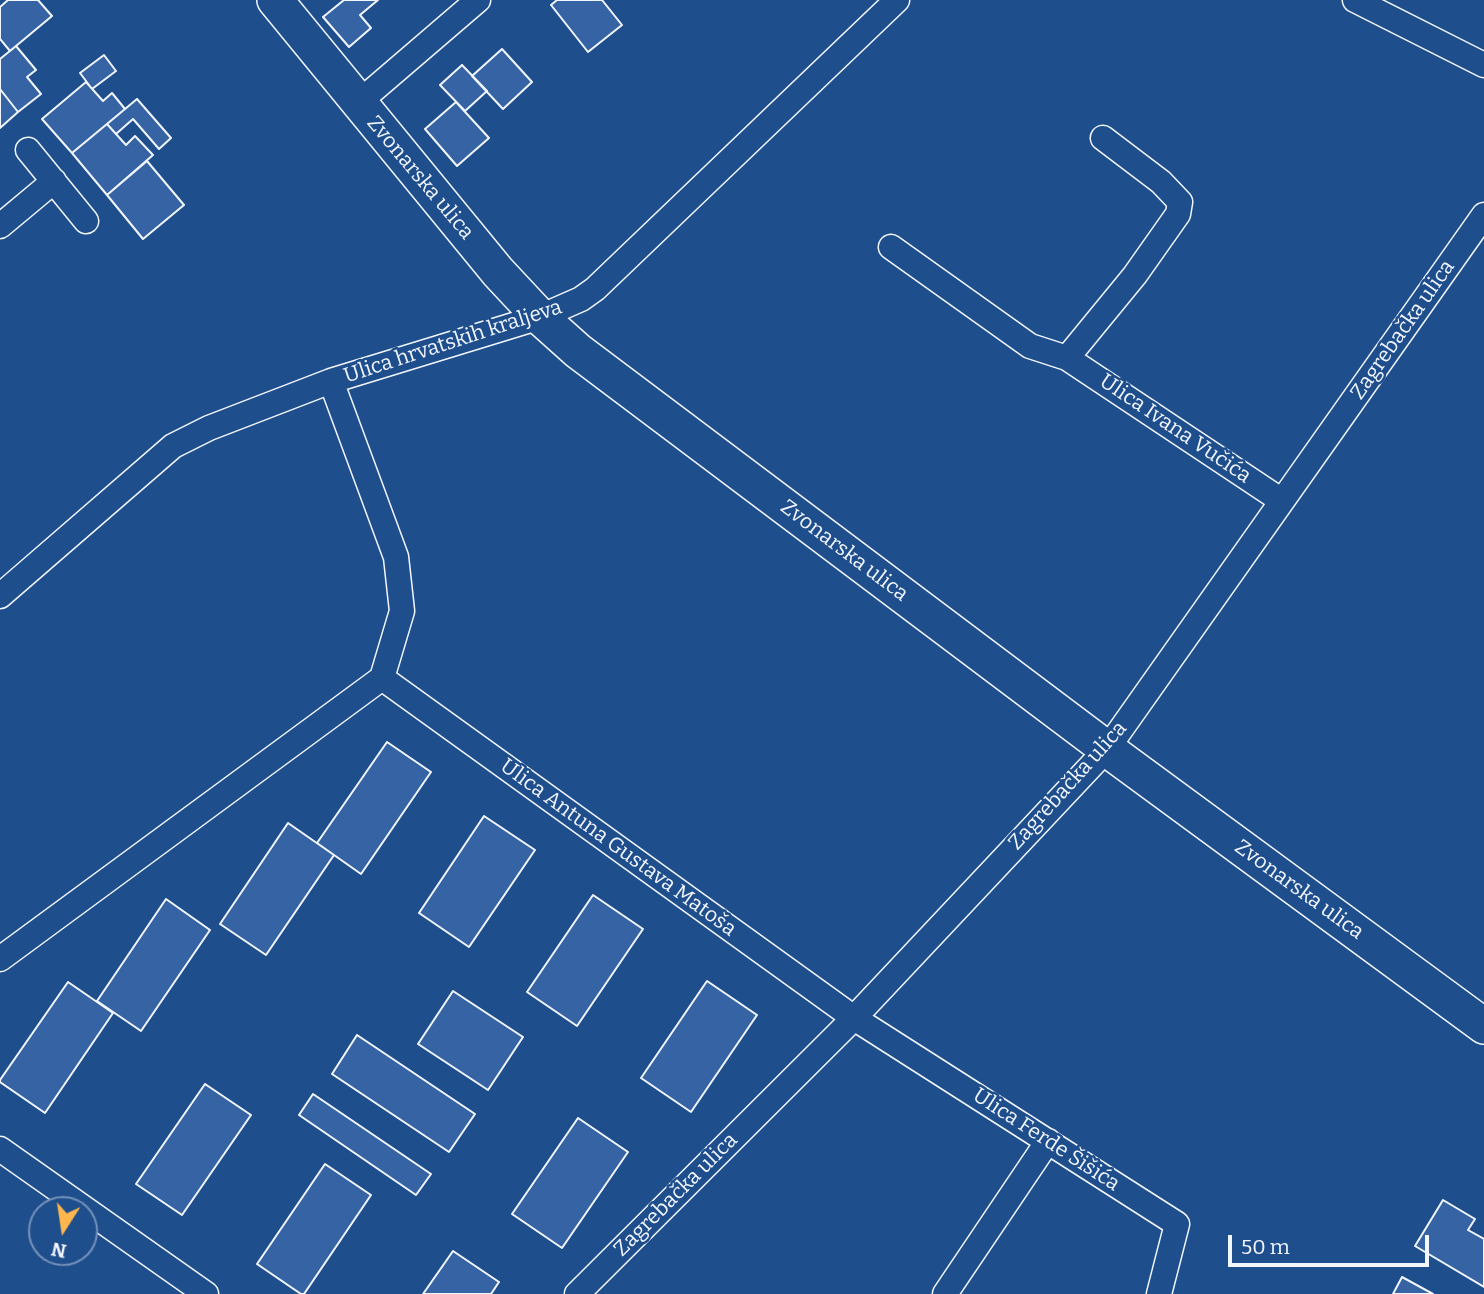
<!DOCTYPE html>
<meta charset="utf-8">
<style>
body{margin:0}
#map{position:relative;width:1484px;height:1294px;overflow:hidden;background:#1f4e8c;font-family:Bitter,serif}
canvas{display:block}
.north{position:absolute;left:28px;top:1196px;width:70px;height:70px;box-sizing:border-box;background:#1f4e8c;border:2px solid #7391ba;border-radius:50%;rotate:192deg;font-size:19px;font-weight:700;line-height:28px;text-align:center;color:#f2f6ff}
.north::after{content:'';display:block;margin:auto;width:24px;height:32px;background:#ffb74d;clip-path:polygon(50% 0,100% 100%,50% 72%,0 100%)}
.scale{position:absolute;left:1228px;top:1235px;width:201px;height:32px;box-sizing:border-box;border:4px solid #f2f6ff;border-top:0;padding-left:9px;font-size:21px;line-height:24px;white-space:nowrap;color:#f2f6ff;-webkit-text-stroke:5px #1f4e8c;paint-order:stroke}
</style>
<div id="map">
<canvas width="1484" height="1294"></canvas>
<div class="north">N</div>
<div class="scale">50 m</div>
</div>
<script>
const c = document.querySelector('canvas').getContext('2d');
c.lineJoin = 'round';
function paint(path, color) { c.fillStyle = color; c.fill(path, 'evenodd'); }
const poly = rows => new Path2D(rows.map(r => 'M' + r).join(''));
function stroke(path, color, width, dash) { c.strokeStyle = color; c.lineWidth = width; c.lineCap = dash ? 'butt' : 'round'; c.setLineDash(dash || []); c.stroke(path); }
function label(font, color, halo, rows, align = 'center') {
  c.font = font + ' Bitter,serif'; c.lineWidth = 5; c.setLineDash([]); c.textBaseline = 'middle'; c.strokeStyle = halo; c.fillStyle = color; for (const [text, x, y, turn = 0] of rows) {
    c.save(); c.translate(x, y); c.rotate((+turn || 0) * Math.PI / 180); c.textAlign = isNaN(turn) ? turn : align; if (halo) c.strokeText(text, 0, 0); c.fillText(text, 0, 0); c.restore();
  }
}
const building = poly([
 [8,0,38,0,52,16,10,51,0,39,0,7,8,0],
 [344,0,378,0,360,15,371,28,349,47,323,17,344,0],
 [557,0,602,0,622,25,588,52,551,5,557,0],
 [16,46,36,70,27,77,41,94,18,112,0,89,0,59,16,46],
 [502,49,532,82,503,109,472,76,502,49],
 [104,55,116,71,92,89,80,73,104,55],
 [462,65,487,91,465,111,440,85,462,65],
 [86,82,103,101,112,93,125,109,72,153,42,119,86,82],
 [0,89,18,112,0,128,0,89],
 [137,99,171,138,159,149,133,119,116,134,107,124,137,99],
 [456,102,489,138,457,166,425,129,456,102],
 [107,124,126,145,135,136,153,155,107,195,72,153,107,124],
 [147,161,184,205,143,239,107,195,147,161],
 [387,742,431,772,361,874,317,843,387,742],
 [484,816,535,850,469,947,419,913,484,816],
 [288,823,334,855,266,955,220,924,288,823],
 [593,895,643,929,577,1026,527,992,593,895],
 [166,899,210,930,141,1031,97,1001,166,899],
 [707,981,757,1015,691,1112,641,1078,707,981],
 [68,982,113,1013,45,1113,0,1082,0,1080,68,982],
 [453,991,523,1037,488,1090,418,1044,453,991],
 [357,1035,475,1114,449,1152,332,1074,357,1035],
 [205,1084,251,1115,182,1215,136,1184,205,1084],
 [313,1094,431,1174,416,1195,299,1115,313,1094],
 [578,1118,628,1152,562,1248,512,1214,578,1118],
 [325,1164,371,1195,304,1294,301,1294,257,1264,325,1164],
 [1443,1200,1475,1219,1468,1230,1484,1239,1484,1287,1415,1246,1443,1200],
 [453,1251,499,1282,491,1294,423,1294,453,1251],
 [1402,1277,1433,1294,1393,1294,1402,1277]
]);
const street = poly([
 [1355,0,1484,65],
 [358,103,478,0],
 [28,150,86,221],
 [0,226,54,181],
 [891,247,1030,346,1067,358,1282,501],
 [1067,358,1135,275,1178,214,1180,202,1161,182,1103,138],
 [0,596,173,446,209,428,331,381,540,317,581,299,595,289,897,0],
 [382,678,854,1018,1177,1224,1159,1294],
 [0,959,382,678,402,611,396,557,331,381],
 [0,1149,206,1294],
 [577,1294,854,1018,1107,749,1484,215],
 [945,1294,1048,1141]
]);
const secondary = poly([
 [275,0,498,272,540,317,578,351,1107,749,1484,1026]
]);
const streetNames = [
 ["Zvonarska ulica",420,178,50],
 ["Zagrebačka ulica",1403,330,-55],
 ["Ulica hrvatskih kraljeva",453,342,-18],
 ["Ulica Ivana Vučića",1175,429,34],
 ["Zvonarska ulica",844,551,37],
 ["Zagrebačka ulica",1068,786,-48],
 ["Ulica Antuna Gustava Matoša",618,848,36],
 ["Zvonarska ulica",1299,890,36],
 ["Ulica Ferde Šišića",1046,1140,33],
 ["Zagrebačka ulica",676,1195,-45]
];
paint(building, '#3563a3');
stroke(building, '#f2f6ff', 2);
stroke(street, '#f2f6ff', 27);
stroke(secondary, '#f2f6ff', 38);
stroke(street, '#1f4e8c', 24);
stroke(secondary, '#1f4e8c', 35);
label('21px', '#f2f6ff', '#1f4e8c', streetNames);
</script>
